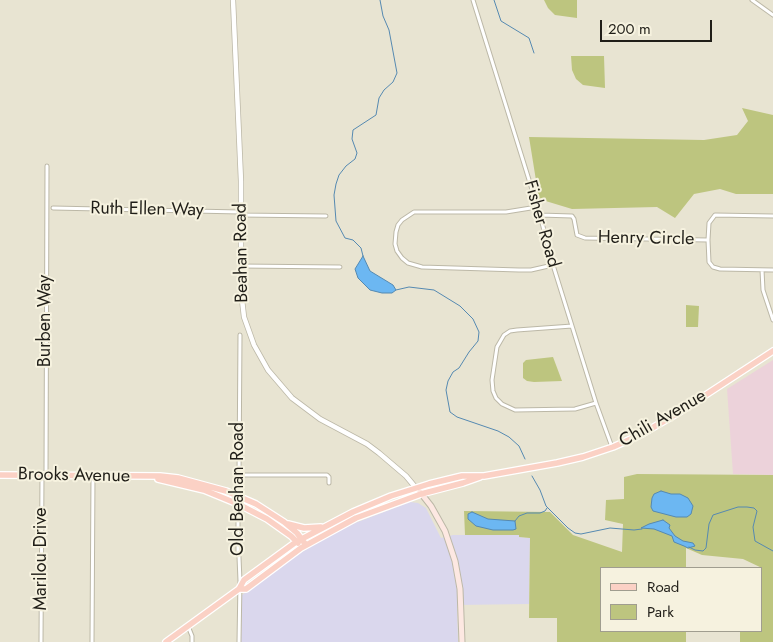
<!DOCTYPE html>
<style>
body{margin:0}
#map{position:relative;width:773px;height:642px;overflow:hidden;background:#e8e4d2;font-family:Jost,sans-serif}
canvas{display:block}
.legend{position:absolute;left:600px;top:567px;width:162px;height:65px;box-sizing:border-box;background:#f6f2df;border:1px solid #a09d8f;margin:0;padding:6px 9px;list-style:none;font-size:15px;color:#201e18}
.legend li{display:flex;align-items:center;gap:10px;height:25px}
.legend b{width:25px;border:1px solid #a09d8f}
.scale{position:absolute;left:600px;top:20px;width:112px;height:22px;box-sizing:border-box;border:2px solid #201e18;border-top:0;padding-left:6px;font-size:15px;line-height:18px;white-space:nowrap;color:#201e18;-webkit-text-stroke:4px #f6f2df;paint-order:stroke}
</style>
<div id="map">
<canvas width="773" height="642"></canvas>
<ul class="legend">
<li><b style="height:6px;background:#fbd1c5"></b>Road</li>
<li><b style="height:14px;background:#bdc57f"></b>Park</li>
</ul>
<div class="scale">200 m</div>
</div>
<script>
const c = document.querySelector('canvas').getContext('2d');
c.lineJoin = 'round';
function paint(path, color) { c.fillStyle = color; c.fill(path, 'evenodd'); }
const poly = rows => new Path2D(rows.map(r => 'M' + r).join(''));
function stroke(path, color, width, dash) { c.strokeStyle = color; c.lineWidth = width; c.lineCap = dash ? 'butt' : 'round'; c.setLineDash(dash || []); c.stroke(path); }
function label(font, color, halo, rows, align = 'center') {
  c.font = font + ' Jost,sans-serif'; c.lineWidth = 4; c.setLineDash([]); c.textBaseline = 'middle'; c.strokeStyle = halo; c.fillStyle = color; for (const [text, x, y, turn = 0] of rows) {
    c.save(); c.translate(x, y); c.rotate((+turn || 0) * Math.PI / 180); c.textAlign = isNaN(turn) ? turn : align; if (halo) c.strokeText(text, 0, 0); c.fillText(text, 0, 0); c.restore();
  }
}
const commercial = poly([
 [410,502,418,503,426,508,441,538,453,535,519,535,520,537,530,538,529,604,457,605,458,642,241,642,242,595,294,557,325,538,355,523]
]);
const education = poly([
 [773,360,773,475,733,474,727,389]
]);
const green = poly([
 [544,0,577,0,577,18,555,15,548,8],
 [571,56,604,56,605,88,583,85,576,79,572,70],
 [742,108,773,115,773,194,736,194,720,189,694,194,675,218,657,207,572,209,539,199,529,137,704,140,737,135,748,121],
 [686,305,699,306,698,327,686,327],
 [553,357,562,381,534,382,527,381,523,378,523,363,526,360],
 [637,474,773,475,773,642,740,642,740,631,762,631,762,568,743,559,702,555,686,548,686,568,602,568,602,631,686,631,686,642,557,642,557,618,529,618,530,538,519,537,519,535,465,535,464,511,550,512,573,535,622,552,623,524,605,520,606,500,624,499,624,477]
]);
const water = poly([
 [363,256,370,271,393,285,396,290,392,293,382,293,370,290,358,278,355,269,363,256],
 [661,491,671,494,680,494,688,498,693,506,691,514,687,517,676,517,653,511,651,507,652,498,654,494,661,491],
 [472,512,488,519,515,521,516,529,513,530,493,530,476,526,468,519,468,514,472,512],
 [663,520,670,525,669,528,675,536,683,541,693,543,695,546,688,548,684,546,674,542,672,536,654,529,641,528,649,524,663,520]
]);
const stream = poly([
 [494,0,501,21,529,38,534,53],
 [363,256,361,248,353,240,345,238,336,221,334,195,336,184,339,175,346,166,355,159,357,153,352,139,353,130,376,115,379,98,384,90,393,82,397,73,389,30,383,16,380,0],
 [396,290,409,287,434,290,460,306,473,319,479,332,478,341,469,352,459,368,453,372,448,381,446,390,450,412,457,417,498,431,509,437,519,446,525,459],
 [532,476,540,490,546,506,568,528,575,533,581,534,610,528,634,530,642,529],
 [515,521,519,516,527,513,540,513,545,511,547,508],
 [689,547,695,550,703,551,706,548,709,524,713,515,738,507,747,507,754,508,757,511,753,527,755,541,773,551]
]);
const minor = poly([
 [473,0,540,215,553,265,596,403,612,447],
 [752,0,773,15],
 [537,207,506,212,414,212,402,220,398,225,396,232,395,244,397,251,402,258,408,263,422,267,519,270,531,270,553,265],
 [53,208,240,212],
 [240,215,326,216],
 [540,215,572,216,574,219,577,235,585,238,708,240],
 [773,216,715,215,709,223,708,240,709,262,713,267,720,269,773,270],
 [240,266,340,267],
 [762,270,763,290,773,320],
 [572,326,517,330,510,331,504,335,497,347,492,380,493,391,496,398,502,404,515,410,575,409,596,403],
 [46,475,47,166],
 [239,475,327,475,329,477,329,483],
 [188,626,192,636,192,642],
 [41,642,42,475],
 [92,642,93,476],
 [239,642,240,581,239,557,238,553,238,495,239,475,240,335]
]);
const tertiary = poly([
 [233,0,241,181,241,291,244,317,254,345,268,370,292,398,320,419,367,444,379,453,406,476,416,488]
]);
const secondary = poly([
 [420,492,431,506,445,531,455,561,460,589,462,642]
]);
const primary = poly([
 [0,475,160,476,178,478,226,491,256,504,284,522,297,533,306,545],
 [158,479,204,490,238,504,267,519,291,536,298,543],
 [288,524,304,528,321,527],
 [239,589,246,589,301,548,356,518,421,494,463,483,480,477],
 [166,642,239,589,244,580,296,542,353,512,391,496,429,484,462,476,484,476,557,463,583,457,613,447,640,435,678,413,773,351]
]);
const streetNames = [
 ["Ruth Ellen Way",147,210,1],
 ["Fisher Road",541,224,74],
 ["Henry Circle",646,239,1],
 ["Beahan Road",242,253,-91],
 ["Burben Way",46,321,-90],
 ["Chili Avenue",663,419,-30],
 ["Brooks Avenue",74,476,1],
 ["Old Beahan Road",239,489,-90],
 ["Marilou Drive",42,559,-90]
];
paint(commercial, '#dad7ed');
paint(education, '#ecd2da');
paint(green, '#bdc57f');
paint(water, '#6cb7f2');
stroke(water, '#5589b1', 1);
stroke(stream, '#5589b1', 1);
stroke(minor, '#bcb8a7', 5);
stroke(tertiary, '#bcb8a7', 6);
stroke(secondary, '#bcb8a7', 7);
stroke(primary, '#fff', 8);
stroke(minor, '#fff', 3);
stroke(tertiary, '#fff', 4.5);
stroke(secondary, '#fde8e2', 5);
stroke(primary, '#fbd1c5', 5.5);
label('18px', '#201e18', '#f6f2df', streetNames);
</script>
